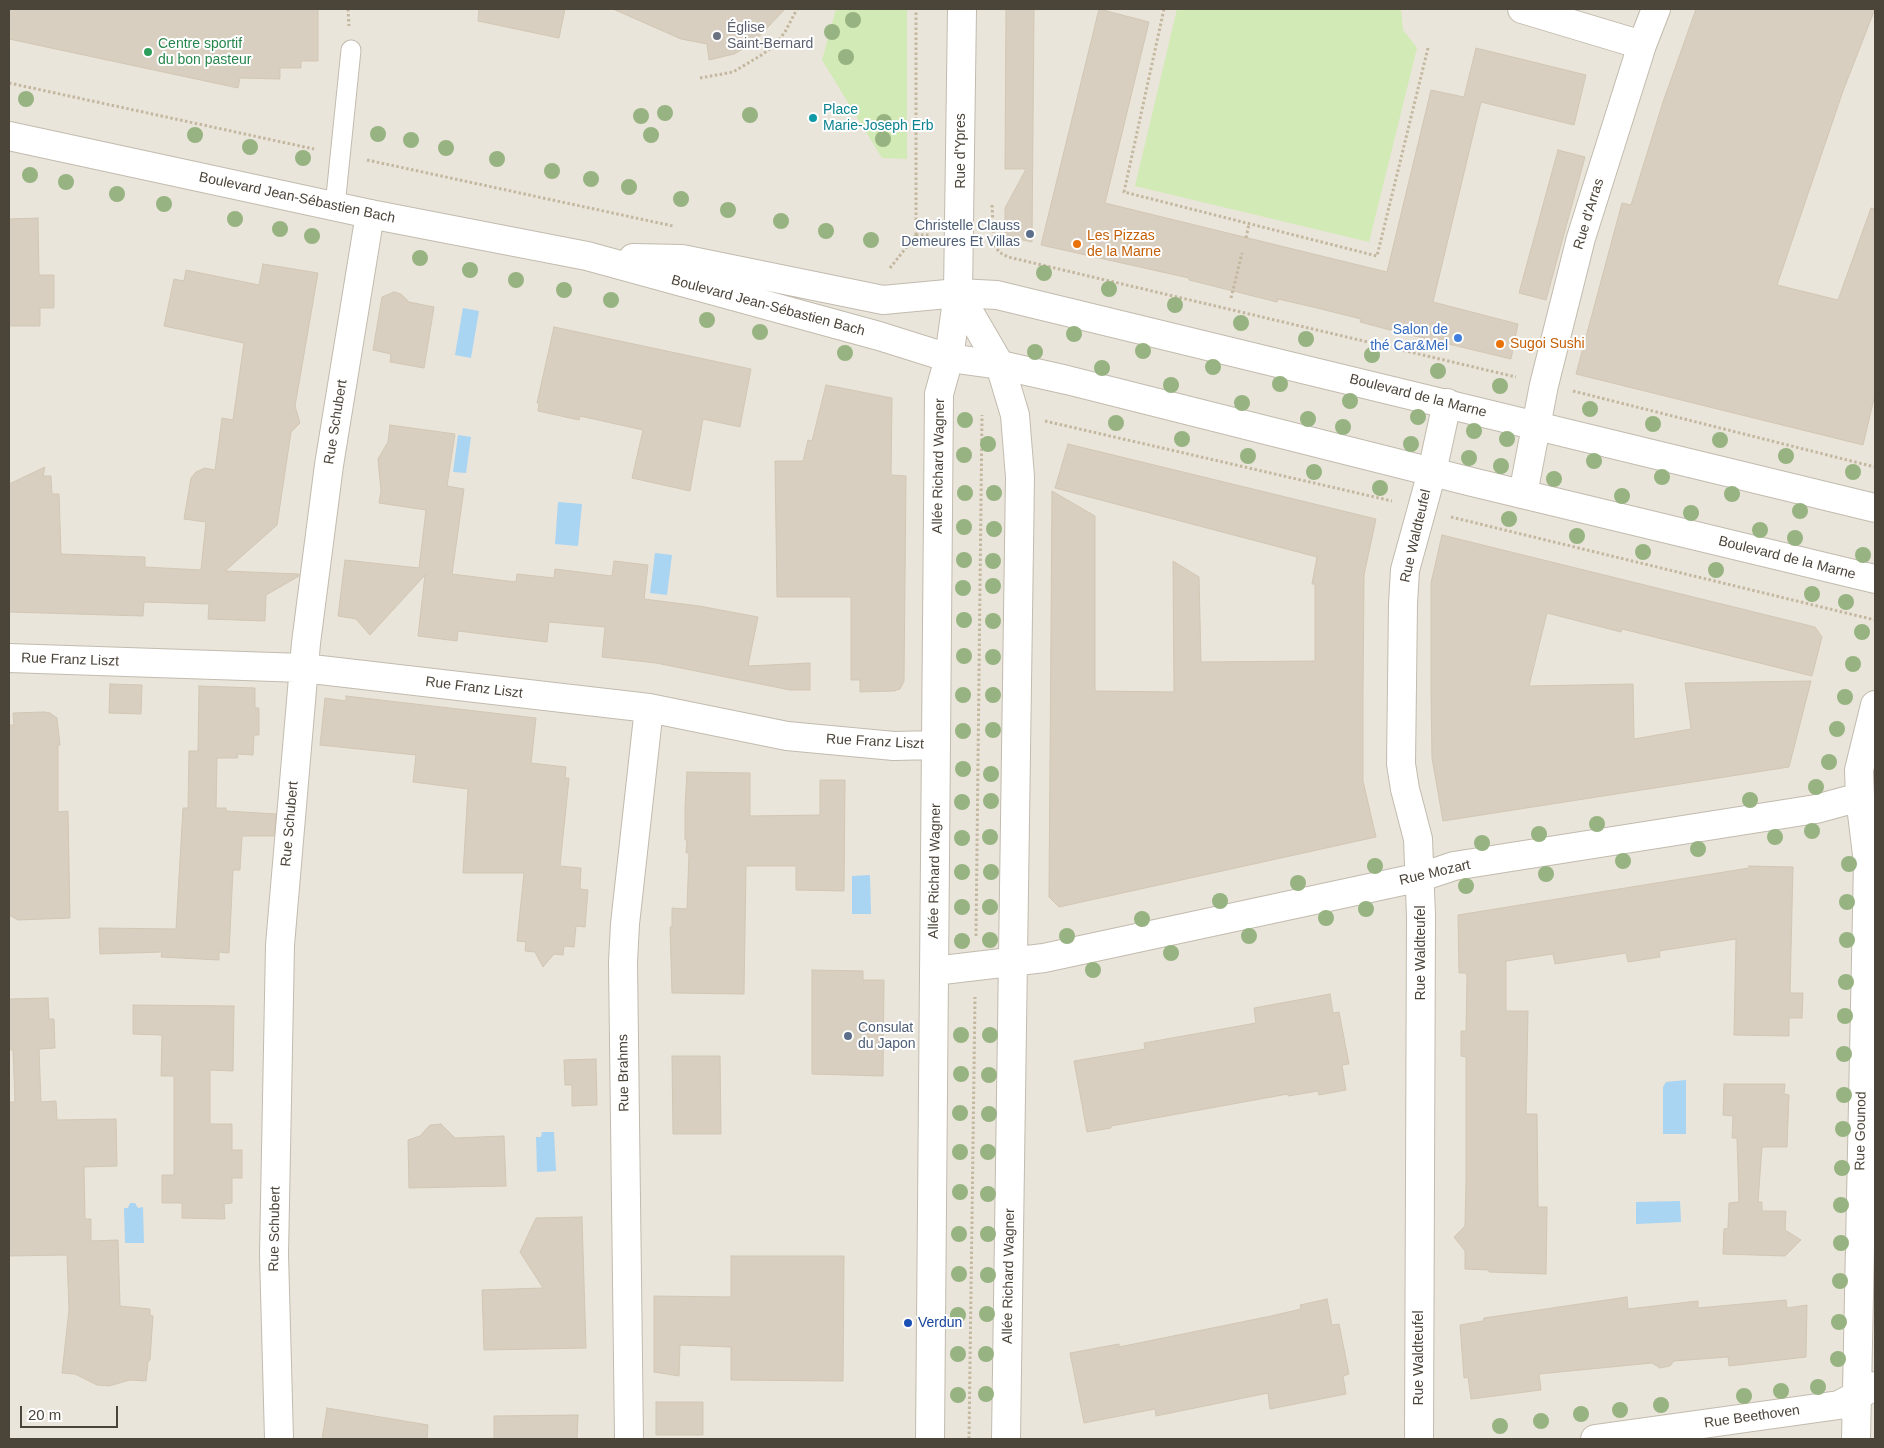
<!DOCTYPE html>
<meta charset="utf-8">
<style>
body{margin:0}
#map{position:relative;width:1884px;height:1448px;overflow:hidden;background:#f6f3ec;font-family:Helvetica,sans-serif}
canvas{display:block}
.frame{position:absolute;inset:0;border:10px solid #4b4439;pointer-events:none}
.scale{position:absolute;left:20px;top:1406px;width:98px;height:22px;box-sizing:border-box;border:2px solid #4b4439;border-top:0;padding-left:6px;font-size:15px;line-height:18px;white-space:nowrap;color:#4b4439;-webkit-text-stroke:4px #fff;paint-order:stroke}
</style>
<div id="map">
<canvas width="1884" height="1448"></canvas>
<div class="frame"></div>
<div class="scale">20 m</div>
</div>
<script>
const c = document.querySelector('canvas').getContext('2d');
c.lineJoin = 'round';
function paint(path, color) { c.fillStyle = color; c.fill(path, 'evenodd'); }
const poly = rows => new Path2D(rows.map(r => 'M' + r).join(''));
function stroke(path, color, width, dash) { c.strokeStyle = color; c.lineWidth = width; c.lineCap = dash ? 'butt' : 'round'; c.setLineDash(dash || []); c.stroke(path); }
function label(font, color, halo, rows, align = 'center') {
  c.font = font + ' Helvetica,sans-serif'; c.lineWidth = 4; c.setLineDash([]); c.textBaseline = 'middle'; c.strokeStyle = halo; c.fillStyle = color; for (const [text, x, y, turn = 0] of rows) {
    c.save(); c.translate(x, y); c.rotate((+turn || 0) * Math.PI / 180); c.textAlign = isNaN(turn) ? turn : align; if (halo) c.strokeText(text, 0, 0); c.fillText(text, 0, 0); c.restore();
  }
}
const residential = poly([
 [9,9,1875,9,1875,1439,9,1439]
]);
const green = poly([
 [836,9,907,9,907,159,882,158,822,60],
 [1177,9,1401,9,1403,30,1417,48,1369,242,1135,186]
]);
const water = poly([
 [463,308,479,311,471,358,455,355],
 [458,435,471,437,466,473,453,472],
 [558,502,582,504,578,546,555,544],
 [655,553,672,555,667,595,650,593],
 [870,875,871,914,852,914,852,876],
 [1686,1080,1686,1134,1663,1134,1663,1087,1666,1082],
 [542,1132,554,1132,556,1171,537,1172,536,1137,541,1137],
 [1680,1201,1681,1222,1636,1224,1636,1202],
 [130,1203,135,1203,138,1208,143,1207,144,1243,125,1243,124,1208,128,1208]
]);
const building = poly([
 [9,9,318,9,318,61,301,61,301,68,280,68,280,79,240,78,238,88,9,39,9,9],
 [479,9,565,9,559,38,478,21,479,9],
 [613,9,785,9,752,44,734,54,709,60,707,44,681,39,613,9],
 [1006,9,1034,9,1032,242,1005,236,1005,208,1026,169,1005,169,1006,9],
 [1099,9,1149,22,1105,203,1387,272,1431,90,1464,97,1476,48,1586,75,1574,125,1481,102,1433,302,1518,324,1511,359,1390,330,1360,322,1361,319,1313,307,1278,299,1277,302,1189,280,1189,278,1041,245,1099,9],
 [1696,9,1875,9,1843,91,1777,285,1838,300,1871,208,1875,209,1875,394,1863,445,1576,374,1622,203,1631,205,1663,102,1696,9],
 [1558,150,1585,157,1546,300,1519,293,1558,150],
 [38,218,39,275,54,275,54,308,40,308,40,326,9,326,9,219,38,218],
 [263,264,318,273,295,406,300,423,291,432,277,525,225,571,299,574,299,576,266,595,265,621,208,619,209,604,144,602,143,616,9,612,9,484,45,467,43,476,51,476,52,494,59,494,61,554,145,557,145,567,201,570,206,522,184,519,191,478,196,472,205,468,215,470,222,418,233,420,244,343,164,326,174,279,184,281,186,270,259,285,263,264],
 [394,292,401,294,409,302,434,307,424,368,390,362,391,354,373,350,382,297,394,292],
 [554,327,751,369,740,427,703,419,690,491,632,478,643,430,580,416,579,420,538,411,539,403,537,403,554,327],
 [826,385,892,398,891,475,906,476,904,681,900,689,894,691,860,692,860,680,851,680,851,597,777,597,775,461,803,461,808,440,812,441,826,385],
 [390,425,455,434,447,486,464,489,452,574,516,582,517,574,554,578,555,569,612,576,614,561,648,565,644,599,699,606,758,617,748,666,810,663,810,690,790,690,656,663,602,657,605,627,549,622,547,642,458,631,457,641,418,636,425,575,370,635,356,619,338,616,345,560,419,568,426,510,379,503,381,491,378,459,388,442,390,425],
 [1068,444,1376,519,1364,575,1363,692,1363,781,1376,837,1059,907,1049,897,1052,491,1095,516,1095,691,1174,692,1173,561,1199,577,1201,662,1315,661,1315,584,1312,584,1317,557,1055,488,1068,444],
 [1442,535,1815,627,1822,637,1812,676,1622,629,1621,632,1547,613,1529,686,1633,684,1634,739,1691,729,1685,683,1811,681,1789,767,1443,821,1432,758,1431,694,1431,583,1442,535],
 [110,684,142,685,141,714,109,713,110,684],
 [199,686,255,688,255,708,259,708,259,735,254,735,253,755,237,754,238,758,217,758,216,808,226,808,226,811,276,814,274,836,242,836,240,870,233,870,229,953,219,952,219,960,161,957,162,952,100,954,99,928,176,929,183,808,188,808,189,751,198,751,199,686],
 [346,696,536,718,531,763,566,767,565,778,569,778,560,866,581,868,580,889,588,890,585,927,576,926,574,947,564,946,563,955,554,954,543,967,535,952,525,951,526,942,517,941,524,873,463,873,468,789,413,782,416,755,320,745,325,698,346,701,346,696],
 [44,712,50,713,57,718,60,745,58,745,58,812,68,811,70,918,18,920,9,915,9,725,14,725,13,713,44,712],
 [687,772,750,773,750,816,820,815,820,780,845,780,844,891,796,890,796,866,746,866,744,994,672,993,670,927,672,927,672,908,687,909,689,853,686,853,687,840,685,840,685,808,687,772],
 [1749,866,1793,867,1790,993,1803,993,1802,1018,1789,1018,1789,1036,1734,1035,1736,939,1659,951,1660,957,1628,962,1626,953,1555,964,1553,954,1506,961,1506,1011,1528,1011,1526,1114,1537,1114,1538,1207,1547,1207,1546,1274,1489,1272,1489,1270,1465,1269,1465,1251,1454,1237,1465,1226,1466,1181,1466,1057,1461,1056,1461,1031,1466,1031,1467,977,1466,973,1459,973,1458,915,1749,868,1749,866],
 [812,970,863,971,863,980,884,980,883,1076,812,1074,812,970],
 [1330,994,1333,1013,1339,1012,1349,1064,1342,1065,1346,1090,1319,1095,1318,1091,1288,1096,1288,1094,1111,1126,1111,1128,1087,1132,1074,1061,1145,1049,1144,1043,1256,1023,1254,1008,1330,994],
 [48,998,49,1019,54,1019,55,1048,39,1049,41,1102,56,1101,57,1120,116,1119,117,1166,84,1167,85,1219,91,1219,91,1241,118,1240,120,1306,150,1309,150,1315,153,1316,150,1360,148,1362,146,1381,130,1380,109,1386,97,1385,75,1374,62,1373,69,1310,67,1255,9,1256,9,1102,15,1102,13,1050,9,1050,9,999,48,998],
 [133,1005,234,1006,233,1071,210,1070,210,1124,232,1124,232,1150,242,1150,242,1178,232,1178,232,1203,224,1204,225,1219,182,1218,182,1203,162,1203,162,1175,174,1175,174,1076,161,1076,162,1035,133,1034,133,1005],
 [672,1056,720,1056,721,1134,673,1134,672,1056],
 [596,1059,597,1105,572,1106,572,1085,565,1085,564,1060,596,1059],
 [1724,1084,1785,1084,1784,1094,1789,1095,1787,1147,1762,1147,1758,1202,1762,1202,1762,1211,1786,1211,1785,1230,1801,1240,1785,1256,1723,1254,1724,1229,1728,1228,1729,1203,1739,1202,1737,1138,1732,1138,1733,1116,1723,1115,1724,1084],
 [441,1124,455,1138,504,1136,506,1186,409,1188,408,1140,420,1136,430,1125,441,1124],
 [582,1217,586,1348,484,1350,482,1290,543,1288,520,1252,536,1218,582,1217],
 [731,1256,844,1256,843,1381,731,1380,731,1347,680,1345,679,1376,654,1372,654,1296,731,1297,731,1256],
 [1627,1297,1628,1309,1698,1301,1698,1308,1786,1300,1787,1308,1807,1305,1806,1357,1729,1366,1728,1357,1674,1361,1670,1366,1660,1368,1652,1363,1539,1374,1541,1390,1471,1399,1468,1377,1464,1378,1460,1325,1483,1321,1484,1318,1627,1297],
 [1327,1299,1332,1325,1339,1324,1349,1374,1343,1376,1346,1394,1270,1409,1268,1393,1156,1416,1155,1409,1084,1423,1070,1353,1119,1344,1119,1347,1271,1316,1301,1309,1300,1305,1327,1299],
 [656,1402,703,1402,703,1435,656,1435,656,1402],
 [327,1408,428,1425,427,1439,322,1439,327,1408],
 [578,1415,577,1439,494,1439,494,1416,578,1415]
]);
const path = poly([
 [348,9,349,26],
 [1164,9,1124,192,1377,256,1428,48],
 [700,78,733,72,760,56,774,46,785,32,797,9],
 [9,83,314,149],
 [367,160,673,226],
 [992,205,994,244,999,252,1008,257,1516,377],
 [916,235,916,9],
 [916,235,929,235],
 [1246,238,1249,224],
 [890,268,916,235],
 [1231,298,1242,253],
 [1573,391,1875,467],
 [1045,421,1392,501],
 [1451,517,1875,620],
 [976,936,982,415],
 [969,1439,975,997]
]);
const service = poly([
 [335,206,351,50]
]);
const minor = poly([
 [1522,9,1642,45],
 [958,293,1000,365,1015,415,1020,477,1006,1439],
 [1523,494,1544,385,1581,238,1642,45,1656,9],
 [9,658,303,668,649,708,787,736,894,746,936,745],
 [934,971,1044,958,1421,877,1454,866,1816,809,1860,797],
 [279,1439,274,1254,280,945,306,643,329,465,370,214],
 [629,1439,623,962,625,924,649,708],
 [930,1439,939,394,949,358,958,293,962,9],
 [1419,1439,1421,916,1418,839,1405,789,1401,764,1403,604,1405,570,1432,472,1447,403],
 [1595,1439,1839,1405,1875,1386],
 [1856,1439,1868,863,1860,797,1859,770,1875,705]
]);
const tertiary = poly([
 [9,136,370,214,587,256,879,336,949,358,1000,365,1067,380,1472,482,1875,579],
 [633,258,682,259,883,300,958,293,997,295,1875,508]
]);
const trees = [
 [853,20],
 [832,32],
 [846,57],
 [26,99],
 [665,113],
 [750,115],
 [641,116],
 [884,122],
 [378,134],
 [195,135],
 [651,135],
 [883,139],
 [411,140],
 [250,147],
 [446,148],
 [303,158],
 [497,159],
 [552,171],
 [30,175],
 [591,179],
 [66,182],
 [629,187],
 [117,194],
 [681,199],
 [164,204],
 [728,210],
 [235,219],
 [781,221],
 [280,229],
 [826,231],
 [312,236],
 [871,240],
 [420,258],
 [470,270],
 [1044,273],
 [516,280],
 [1109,289],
 [564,290],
 [611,300],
 [1175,305],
 [707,320],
 [1241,323],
 [760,332],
 [1074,334],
 [1306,339],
 [1143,351],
 [1035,352],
 [845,353],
 [1372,355],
 [1213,367],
 [1102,368],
 [1438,371],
 [1280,384],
 [1171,385],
 [1500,386],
 [1350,401],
 [1242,403],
 [1590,409],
 [1418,417],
 [1308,419],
 [965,420],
 [1116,423],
 [1653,424],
 [1343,427],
 [1474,431],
 [1182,439],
 [1507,439],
 [1720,440],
 [988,444],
 [1411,444],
 [964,455],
 [1248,456],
 [1786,456],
 [1469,458],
 [1594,461],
 [1501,466],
 [1314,472],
 [1853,472],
 [1662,477],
 [1554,479],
 [1380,488],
 [965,493],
 [994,493],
 [1732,494],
 [1622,496],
 [1800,511],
 [1691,513],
 [1509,519],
 [964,527],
 [994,529],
 [1760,530],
 [1577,536],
 [1795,538],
 [1643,552],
 [1863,555],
 [964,560],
 [993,561],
 [1716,570],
 [993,586],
 [963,588],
 [1812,594],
 [1846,602],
 [964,620],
 [993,621],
 [1862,632],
 [964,656],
 [993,657],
 [1853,664],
 [963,695],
 [993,695],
 [1845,697],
 [1837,729],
 [993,730],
 [963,731],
 [1829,762],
 [963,769],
 [991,774],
 [1816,787],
 [1750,800],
 [991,801],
 [962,802],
 [1597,824],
 [1812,831],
 [1539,834],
 [990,837],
 [1775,837],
 [962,838],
 [1482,843],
 [1698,849],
 [1623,861],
 [1849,864],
 [1375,866],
 [962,872],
 [991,872],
 [1546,874],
 [1298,883],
 [1466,886],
 [1220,901],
 [1847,902],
 [962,907],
 [990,907],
 [1366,909],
 [1326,918],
 [1142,919],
 [1067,936],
 [1249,936],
 [990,940],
 [1847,940],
 [962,941],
 [1171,953],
 [1093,970],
 [1846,982],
 [1845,1016],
 [961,1035],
 [990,1035],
 [1844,1054],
 [961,1074],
 [989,1075],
 [1844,1095],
 [960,1113],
 [989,1114],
 [1843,1129],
 [960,1152],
 [988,1152],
 [1842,1168],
 [960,1192],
 [988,1194],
 [1841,1205],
 [959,1234],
 [988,1234],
 [1841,1243],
 [959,1274],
 [988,1275],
 [1840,1281],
 [987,1314],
 [958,1315],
 [1839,1322],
 [958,1354],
 [986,1354],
 [1838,1359],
 [1818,1387],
 [1781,1391],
 [986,1394],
 [958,1395],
 [1744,1396],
 [1661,1405],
 [1620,1410],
 [1581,1414],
 [1541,1421],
 [1500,1426]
];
const markers = [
 [717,36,5,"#6b7280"],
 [148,52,5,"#2e9e5b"],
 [813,118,5,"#0f9aa8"],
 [1030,234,5,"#5c6f8a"],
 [1077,244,5,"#e8710a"],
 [1458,338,5,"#3f7fe0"],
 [1500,344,5,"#e8710a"],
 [848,1036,5,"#5c6f8a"],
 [908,1323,5,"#1a4fb4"]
];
const worshipNames = [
 ["Église",727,28],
 ["Saint-Bernard",727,44]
];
const leisureNames = [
 ["Centre sportif",158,44],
 ["du bon pasteur",158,60]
];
const cultureNames = [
 ["Place",823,110],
 ["Marie-Joseph Erb",823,126]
];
const streetNames = [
 ["Rue d'Ypres",961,151,-90],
 ["Boulevard Jean-Sébastien Bach",297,198,12],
 ["Rue d'Arras",1589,214,-73],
 ["Boulevard Jean-Sébastien Bach",768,306,15],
 ["Boulevard de la Marne",1418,396,14],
 ["Rue Schubert",336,422,-81],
 ["Allée Richard Wagner",939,466,-89],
 ["Rue Waldteufel",1416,536,-77],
 ["Boulevard de la Marne",1787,558,14],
 ["Rue Franz Liszt",70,660,2],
 ["Rue Franz Liszt",474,688,7],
 ["Rue Franz Liszt",875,742,3],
 ["Rue Schubert",290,824,-85],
 ["Allée Richard Wagner",935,871,-89],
 ["Rue Mozart",1435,873,-13],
 ["Rue Waldteufel",1421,953,-90],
 ["Rue Brahms",624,1073,-91],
 ["Rue Gounod",1861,1131,-89],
 ["Rue Schubert",275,1229,-89],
 ["Allée Richard Wagner",1009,1276,-89],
 ["Rue Waldteufel",1419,1358,-90],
 ["Rue Beethoven",1752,1417,-8]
];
const serviceNames = [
 ["Christelle Clauss",1020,226],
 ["Demeures Et Villas",1020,242],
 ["Consulat",858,1028,"left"],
 ["du Japon",858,1044,"left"]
];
const foodNames = [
 ["Les Pizzas",1087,236],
 ["de la Marne",1087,252],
 ["Sugoi Sushi",1510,344]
];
const shopNames = [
 ["Salon de",1448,330],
 ["thé Car&Mel",1448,346]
];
const transitNames = [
 ["Verdun",918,1323]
];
paint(residential, '#eae5da');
paint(green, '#d2eab5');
paint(water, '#a9d4f2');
paint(building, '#d8cfc1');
stroke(building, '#d3c7b4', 1);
stroke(service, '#c2bbae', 21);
stroke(minor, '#c2bbae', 30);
stroke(tertiary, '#c2bbae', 30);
stroke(path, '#c4b79f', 3, [2.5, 2.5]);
stroke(service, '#fff', 19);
stroke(minor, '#fff', 28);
stroke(tertiary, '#fff', 28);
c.fillStyle = '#97b381';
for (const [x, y] of trees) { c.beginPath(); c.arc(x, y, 8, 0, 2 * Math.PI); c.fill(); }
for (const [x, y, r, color] of markers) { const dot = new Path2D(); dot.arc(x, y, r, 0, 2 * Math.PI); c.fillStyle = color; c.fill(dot); stroke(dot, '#fff', 2); }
label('14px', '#5b616d', '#fff', worshipNames, 'left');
label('14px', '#27864d', '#fff', leisureNames, 'left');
label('14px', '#0d838f', '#fff', cultureNames, 'left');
label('14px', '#4b4439', '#fff', streetNames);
label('14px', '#4e5e75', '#fff', serviceNames, 'right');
label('14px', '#c56008', '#fff', foodNames, 'left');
label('14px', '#366cbe', '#fff', shopNames, 'right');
label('14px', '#164399', '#fff', transitNames, 'left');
</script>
